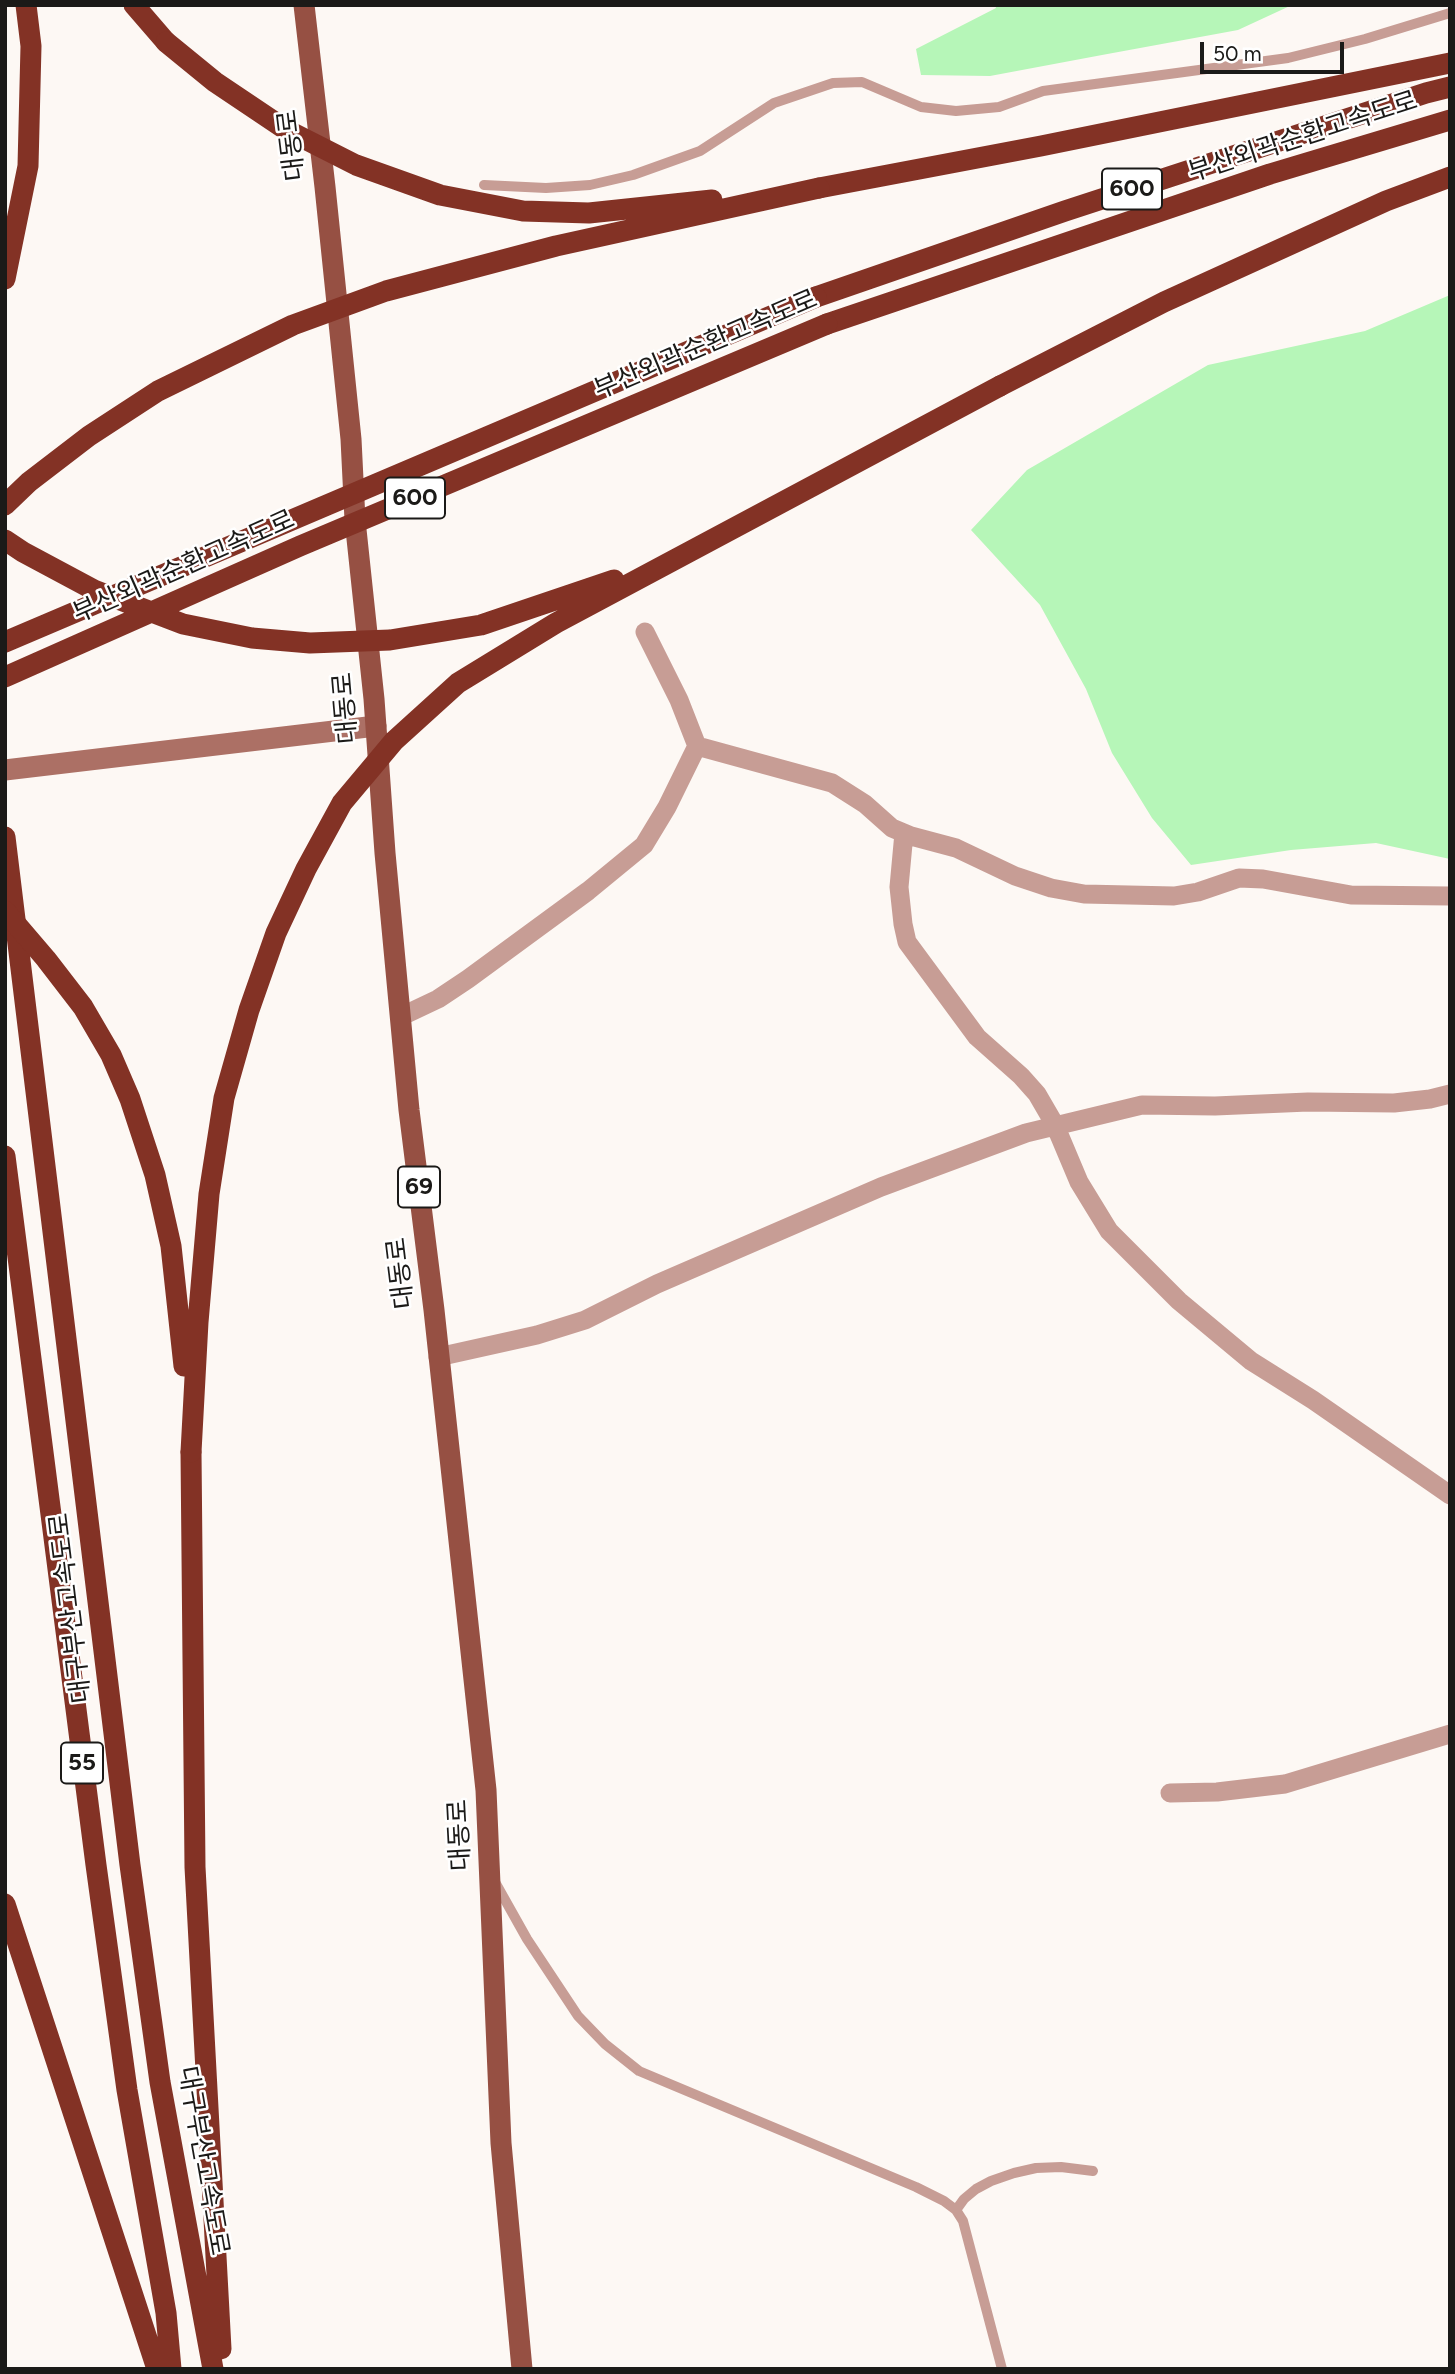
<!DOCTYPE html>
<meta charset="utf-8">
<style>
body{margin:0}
#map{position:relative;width:1455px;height:2374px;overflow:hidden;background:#fdf8f4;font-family:Figtree,sans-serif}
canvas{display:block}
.frame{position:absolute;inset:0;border:7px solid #1b1a18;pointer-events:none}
.scale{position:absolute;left:1200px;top:42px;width:144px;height:32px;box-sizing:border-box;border:4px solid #1b1a18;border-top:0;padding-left:9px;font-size:21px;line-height:24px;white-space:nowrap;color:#1b1a18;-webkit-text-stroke:5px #fff;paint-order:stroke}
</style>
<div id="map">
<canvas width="1455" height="2374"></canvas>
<div class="frame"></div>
<div class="scale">50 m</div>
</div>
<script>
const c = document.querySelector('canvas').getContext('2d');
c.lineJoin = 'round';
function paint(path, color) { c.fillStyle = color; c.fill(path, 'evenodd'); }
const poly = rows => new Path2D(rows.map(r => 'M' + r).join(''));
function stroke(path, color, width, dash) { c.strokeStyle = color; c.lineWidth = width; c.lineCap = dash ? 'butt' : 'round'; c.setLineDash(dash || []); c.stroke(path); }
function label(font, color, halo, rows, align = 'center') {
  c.font = font + ' Figtree,"Noto Sans KR",sans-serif'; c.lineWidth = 5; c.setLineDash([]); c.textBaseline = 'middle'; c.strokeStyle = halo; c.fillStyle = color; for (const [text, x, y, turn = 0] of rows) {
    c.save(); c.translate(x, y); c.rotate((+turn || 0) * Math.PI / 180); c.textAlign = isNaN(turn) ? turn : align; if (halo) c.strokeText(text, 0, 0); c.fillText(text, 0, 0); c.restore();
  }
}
const green = poly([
 [995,5,1292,5,1238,30,1102,55,990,76,921,75,916,49,996,8],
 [1450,295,1450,859,1376,843,1291,850,1191,865,1152,818,1112,753,1086,689,1040,605,971,530,1027,470,1208,365,1365,331]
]);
const lane = poly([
 [484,185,546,188,590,185,633,175,700,151,774,103,833,83,862,82,921,107,956,111,999,107,1043,91,1288,58,1365,39,1450,13],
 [495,1882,527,1939,578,2016,605,2044,639,2071,916,2187,944,2201,956,2210,963,2221,1002,2369],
 [956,2210,964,2199,976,2189,991,2181,1014,2173,1036,2168,1061,2167,1093,2171]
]);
const street = poly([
 [697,746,832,783,865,804,892,828,911,836,956,848,1015,876,1051,888,1084,894,1174,896,1198,892,1239,878,1263,879,1351,895,1450,896],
 [904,833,899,887,903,924,907,942,977,1037,1021,1076,1037,1094,1055,1125,1079,1182,1109,1231,1179,1301,1251,1361,1313,1400,1450,1495],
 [400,1017,438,999,468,979,588,891,644,845,667,807,697,746,679,700,645,632],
 [438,1357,537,1335,585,1320,657,1284,881,1187,1026,1133,1142,1105,1215,1106,1308,1102,1394,1103,1430,1099,1450,1094],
 [1170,1793,1217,1792,1285,1784,1450,1734]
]);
const secondary = poly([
 [5,770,376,726]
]);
const primary = poly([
 [304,5,325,187,351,439,355,520,374,699,385,853,409,1110,434,1310,486,1790,501,2143,522,2369]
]);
const highway = poly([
 [134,5,166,42],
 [819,188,1041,146,1450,63],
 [5,279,28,166,31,46,26,5],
 [816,297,1065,211,1426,93,1450,87],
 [827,324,1270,174,1450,120],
 [1000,386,1164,302,1386,201,1450,177],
 [5,837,130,1865,160,2082,213,2369],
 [5,1156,96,1865,127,2090,166,2313,171,2369],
 [191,1452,195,1867,221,2349],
 [5,1904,157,2369]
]);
const highwayBridge = poly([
 [166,42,215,82,285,129,356,165,440,195,523,211,589,213,712,200],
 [5,505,29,482,89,436,158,391,293,325,386,291,556,246,819,188],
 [5,540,23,552,94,590,183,624,252,638,310,643,390,640,481,625,614,580],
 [5,642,816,297],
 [5,677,300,546,827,324],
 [5,911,46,959,83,1007,111,1055,130,1099,155,1175,171,1246,184,1366],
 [191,1452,198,1322,209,1194,224,1098,249,1010,276,933,306,869,342,803,394,741,458,683,556,623,1000,386]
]);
const shields = [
 [1132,189,60],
 [415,498,60],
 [419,1187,42],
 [82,1763,42]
];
const shieldNames = [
 ["600",1132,189],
 ["600",415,498],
 ["69",419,1187],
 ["55",82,1763]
];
const streetNames = [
 ["부산외곽순환고속도로",1303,137,-18],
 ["대동로",292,145,-97],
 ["부산외곽순환고속도로",706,345,-23],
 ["부산외곽순환고속도로",184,567,-24],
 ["대동로",346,708,-95],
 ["대동로",401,1273,-97],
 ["대구부산고속도로",71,1608,-97],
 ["대동로",460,1835,-93],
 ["대구부산고속도로",203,2161,80]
];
paint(green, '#b6f6b8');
stroke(lane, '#c79d95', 10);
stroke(street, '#c79d95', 19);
stroke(secondary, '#ac7065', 21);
stroke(primary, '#965043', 21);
stroke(highway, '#833225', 21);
stroke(highwayBridge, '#833225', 21);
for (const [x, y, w] of shields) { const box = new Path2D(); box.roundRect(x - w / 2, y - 20.5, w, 41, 5); c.fillStyle = '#fff'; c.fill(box); stroke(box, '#1b1a18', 2); }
label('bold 24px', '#1b1a18', null, shieldNames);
label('26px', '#1b1a18', '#fff', streetNames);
</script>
